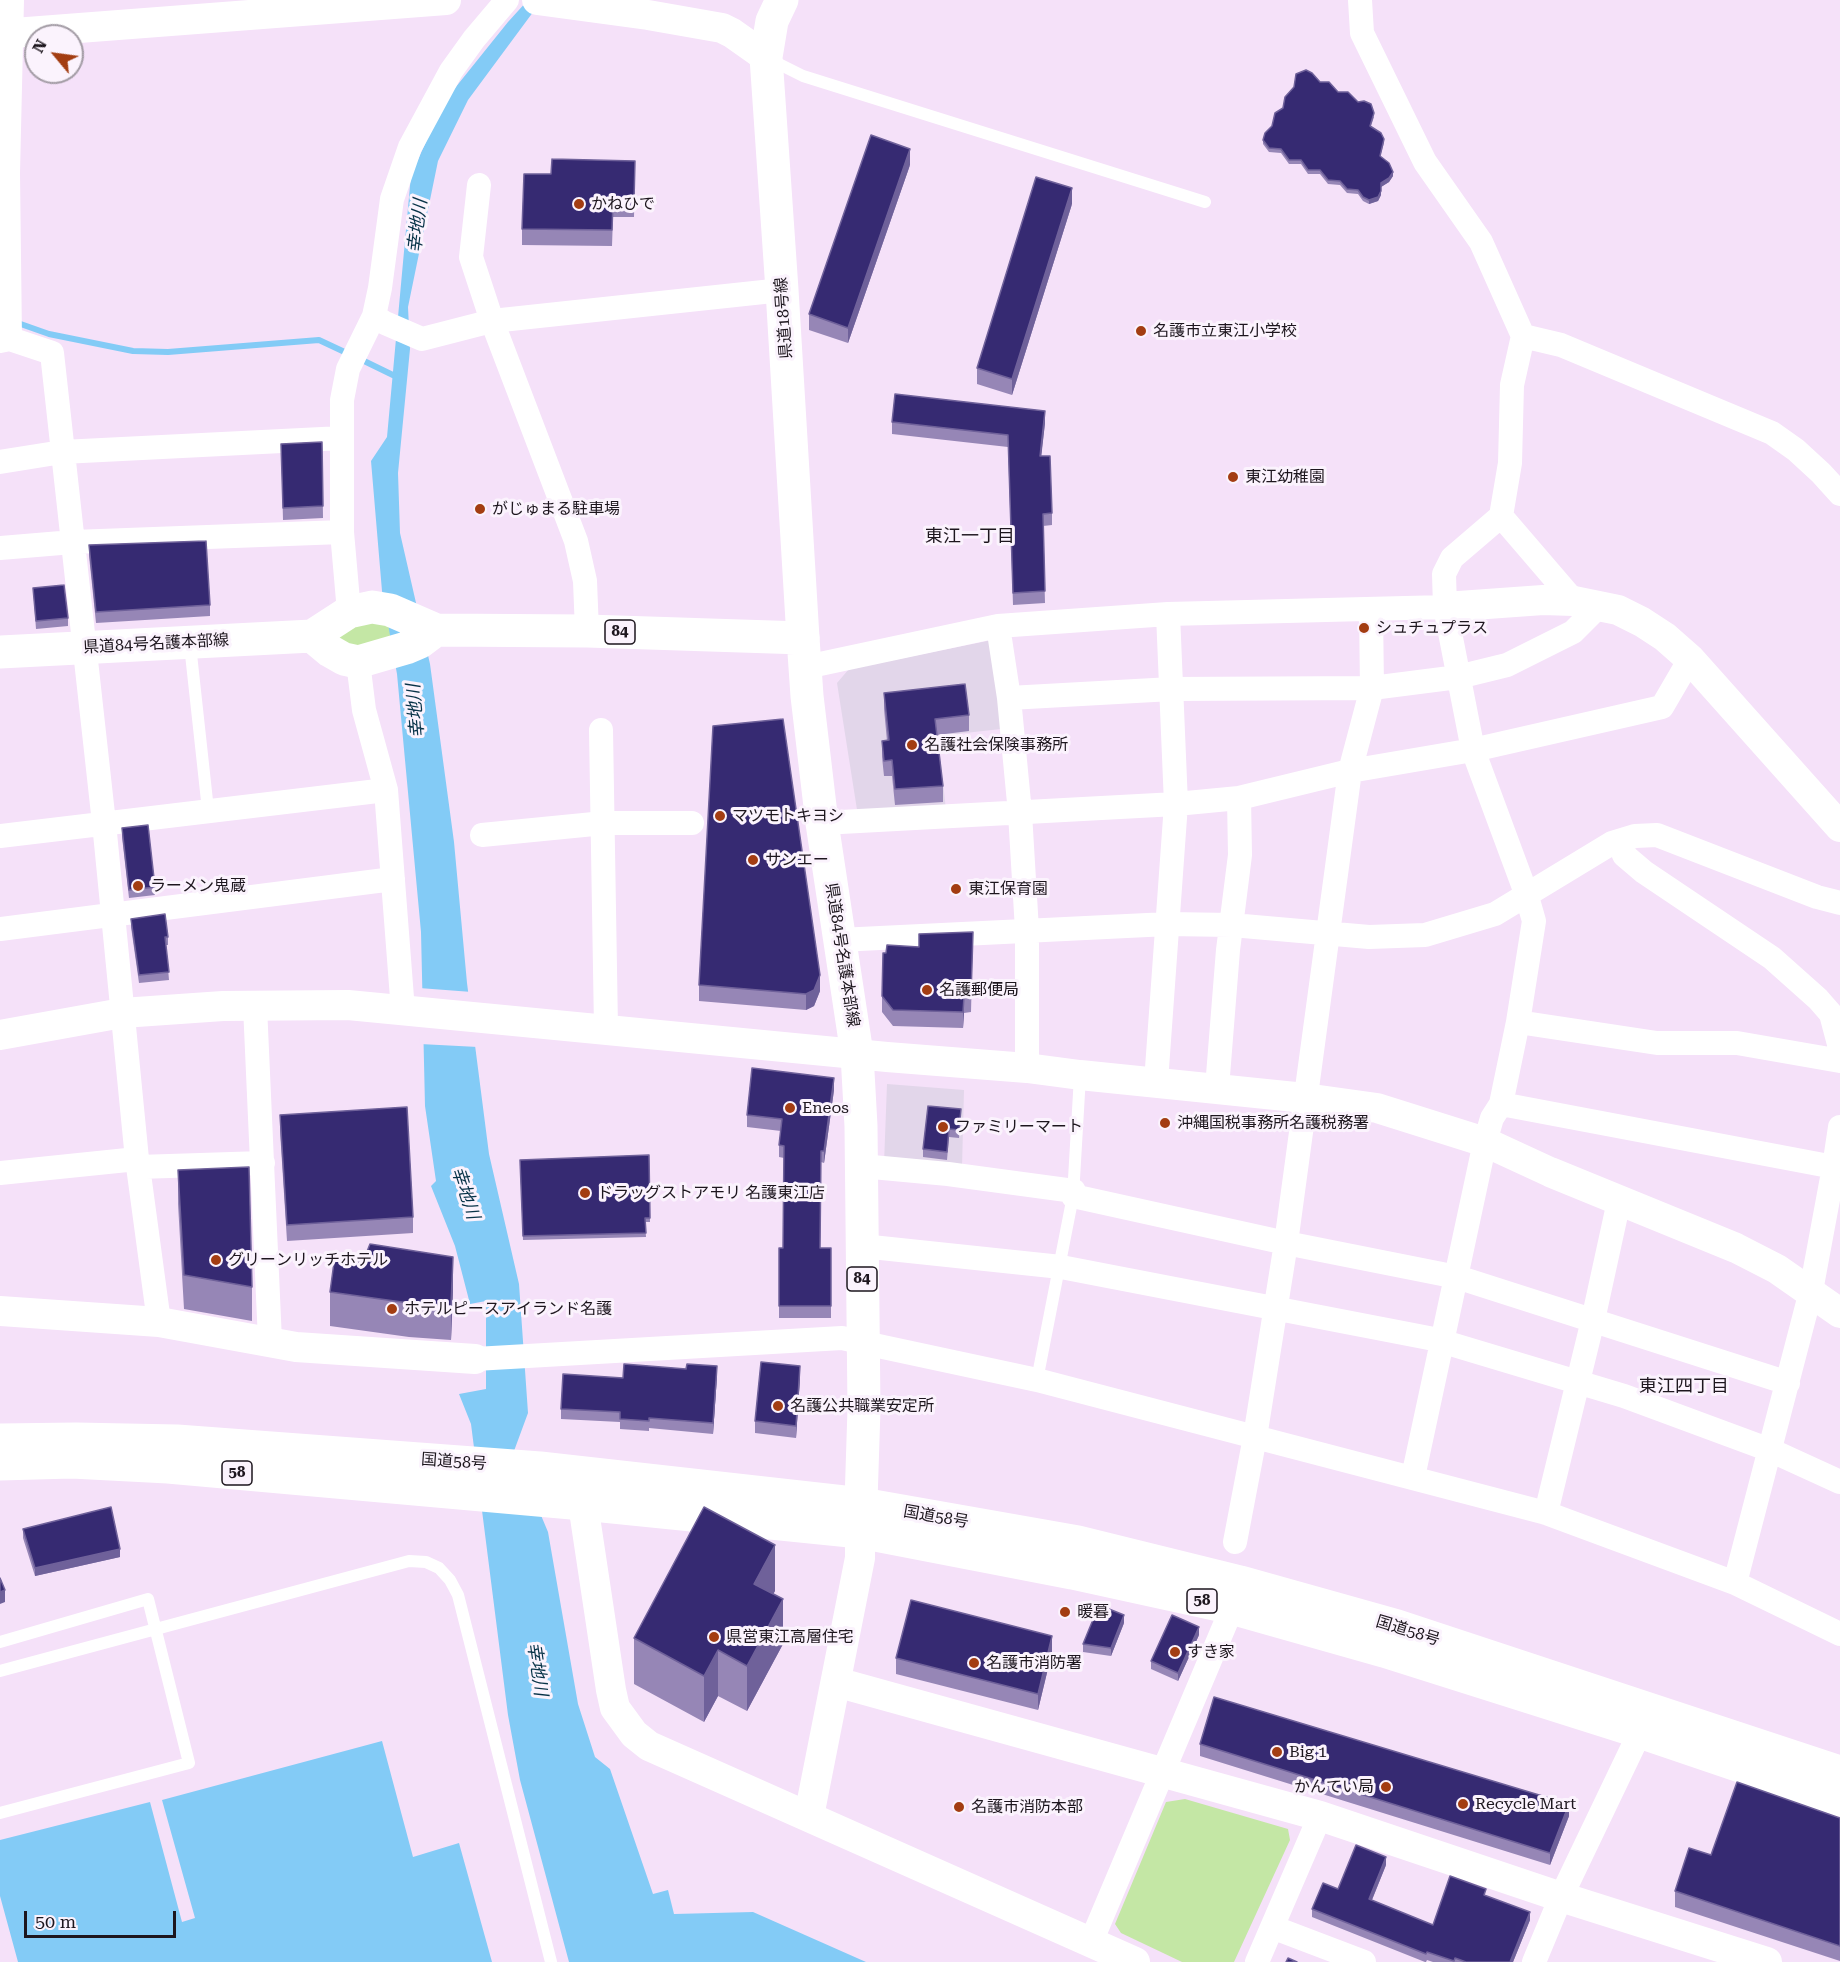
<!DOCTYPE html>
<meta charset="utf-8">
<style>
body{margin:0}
#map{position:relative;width:1840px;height:1962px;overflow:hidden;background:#f5e1f9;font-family:"Roboto Serif",serif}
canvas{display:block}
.north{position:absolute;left:24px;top:24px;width:60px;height:60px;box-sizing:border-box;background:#fbf3fd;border:2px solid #a29ba4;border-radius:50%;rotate:299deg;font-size:16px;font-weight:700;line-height:24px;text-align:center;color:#1d161e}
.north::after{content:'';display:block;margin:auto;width:21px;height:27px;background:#a33d12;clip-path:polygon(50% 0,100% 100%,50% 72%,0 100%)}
.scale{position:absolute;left:24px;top:1911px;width:152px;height:27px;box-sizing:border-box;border:3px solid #1d161e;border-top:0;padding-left:8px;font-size:18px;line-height:21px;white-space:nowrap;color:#1d161e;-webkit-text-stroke:4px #fbf3fd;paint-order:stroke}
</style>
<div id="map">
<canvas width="1840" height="1962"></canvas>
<div class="north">N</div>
<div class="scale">50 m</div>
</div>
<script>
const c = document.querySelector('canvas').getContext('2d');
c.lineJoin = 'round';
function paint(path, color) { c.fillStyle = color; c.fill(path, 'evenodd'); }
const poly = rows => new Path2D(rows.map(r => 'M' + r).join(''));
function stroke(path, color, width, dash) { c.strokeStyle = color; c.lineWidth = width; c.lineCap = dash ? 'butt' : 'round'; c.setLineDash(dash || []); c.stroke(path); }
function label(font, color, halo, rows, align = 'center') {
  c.font = font + ' "Roboto Serif","Noto Sans JP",serif'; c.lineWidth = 6; c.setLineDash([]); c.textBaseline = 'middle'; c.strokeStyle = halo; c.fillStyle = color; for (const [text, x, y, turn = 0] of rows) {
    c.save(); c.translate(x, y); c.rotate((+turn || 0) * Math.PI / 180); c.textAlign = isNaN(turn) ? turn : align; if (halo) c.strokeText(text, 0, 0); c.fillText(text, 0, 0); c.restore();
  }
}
const commercial = poly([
 [992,640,1001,729,938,736,946,810,858,816,837,683,849,669],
 [887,1084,964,1090,962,1167,884,1164]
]);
const green = poly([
 [390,617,398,644,336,647,336,629],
 [1185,1799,1288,1829,1290,1840,1234,1962,1182,1962,1121,1933,1115,1924,1166,1802]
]);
const water = poly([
 [528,0,542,0,468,100,438,161,408,307,410,349,398,473,400,533,430,664,454,842,467,983,489,1154,519,1284,528,1413,514,1451,548,1532,578,1704,595,1757,610,1769,653,1894,668,1890,674,1914,753,1912,866,1962,569,1962,520,1780,508,1715,471,1424,459,1394,486,1389,486,1301,470,1304,455,1246,431,1186,436,1181,425,1106,421,932,397,674,382,591,371,461,387,437,411,175,430,133,451,93,508,22],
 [382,1741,413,1857,459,1843,492,1962,18,1962,0,1896,0,1840,150,1802,182,1922,195,1918,162,1800]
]);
const pier = poly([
 [419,988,472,992,478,1047,420,1044]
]);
const stream = poly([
 [15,322,49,334,133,351,168,352,319,340,351,355],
 [360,359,399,378]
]);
const service = poly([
 [771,60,803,76,1205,202],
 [190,645,208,810],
 [1037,1380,1073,1196,1080,1076],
 [0,1642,148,1599,189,1763,0,1813],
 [0,1671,409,1561,426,1562,439,1568,450,1580,458,1595,551,1962]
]);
const minor = poly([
 [1360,0,1362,33,1425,162,1481,242,1523,336,1512,385,1510,463,1501,516,1452,558,1444,574,1445,607,1473,750,1526,893,1534,921,1518,1022,1501,1104,1492,1118,1485,1142,1413,1477],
 [479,185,471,257,492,321,576,541,585,581,587,631],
 [374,316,385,323,422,339,492,321,782,290],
 [1523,336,1561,345,1772,433,1796,450,1821,473,1840,494],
 [10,339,8,173,12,0],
 [0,341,10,339,52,353,104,823,137,1159,159,1322],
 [0,462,62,452,342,438],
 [1501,516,1574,601],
 [0,548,73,542,342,532],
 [349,612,342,532,342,400,348,369,374,316,380,288,392,199,410,147,451,71,474,39,507,0],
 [998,626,1009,698,1020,813,1027,930,1027,1068],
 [358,662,364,710,386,790,403,1011],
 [806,667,998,626,1168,614,1445,607],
 [1009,698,1172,689,1372,688,1458,677,1507,665,1573,632,1599,606],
 [601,730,606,1028],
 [822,823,1176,804,1239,798,1350,771,1473,750,1662,707,1690,659],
 [482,835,604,823,692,823],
 [0,836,386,790],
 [1619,841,1624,855,1644,872,1772,958,1818,999,1831,1014,1840,1048],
 [0,929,393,879],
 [839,940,1168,924,1232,925,1369,937,1425,935,1495,914,1612,843,1635,836,1657,835,1817,897,1840,903],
 [255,1006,270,1341],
 [1518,1022,1657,1043,1737,1043,1840,1061],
 [1156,1082,1176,804,1168,614],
 [1217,1088,1228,950,1240,855,1239,798],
 [1501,1104,1834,1167],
 [861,1166,948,1174,1074,1191],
 [138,1167,263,1163],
 [0,1173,137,1159],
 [1073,1196,1286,1243,1457,1277,1788,1383],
 [862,1246,1061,1267,1434,1339,1624,1396,1770,1450,1840,1482],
 [475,1359,842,1338,883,1347,1037,1380,1546,1513,1735,1583,1840,1634],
 [1546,1513,1593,1320,1619,1201],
 [1235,1542,1255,1437,1286,1243,1350,771,1372,688,1371,610],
 [1735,1583,1811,1291,1834,1167,1840,1127],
 [1272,1927,1364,1962],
 [1091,1942,1232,1608],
 [1257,1962,1320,1816],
 [1534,1962,1561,1897,1640,1732]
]);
const tertiary = poly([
 [537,0,648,15,722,28,732,33,766,57],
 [0,34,446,0],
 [1445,607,1543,600,1574,601,1618,610,1642,622,1665,637,1690,659,1840,827],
 [0,1035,122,1013,223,1006,348,1005,887,1057,1027,1068,1080,1075,1305,1098,1377,1108,1485,1142,1550,1172,1736,1248,1777,1269,1840,1313],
 [0,1311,159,1322,296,1347,475,1359],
 [583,1504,611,1690,615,1708,634,1734,649,1746,1135,1962],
 [836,1682,1320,1816,1561,1897,1767,1962],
 [809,1816,860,1558,860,1532]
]);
const secondary = poly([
 [782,0,772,21,766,57,782,290,803,638]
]);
const primary = poly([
 [312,636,330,651,344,659,358,662,406,648,420,642,436,630],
 [0,652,312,636,349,612,372,607,390,610,436,630,587,631,803,638,807,696,822,823,857,1054,861,1126,864,1409,860,1532]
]);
const trunk = poly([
 [0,1440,76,1439,177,1441,540,1468,862,1504,1078,1542,1240,1582,1397,1626,1840,1772],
 [0,1464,72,1462,168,1467,583,1504,860,1532,1072,1573,1232,1608,1384,1651,1640,1732,1840,1800]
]);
const wall = poly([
 [1320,82,1338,92,1374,117,1371,126,1384,143,1380,157,1393,176,1389,182,1381,187,1381,195,1378,201,1369,204,1363,201,1358,194,1347,193,1340,185,1328,184,1320,174,1308,174,1301,164,1289,164,1281,153,1269,152,1263,144,1263,140],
 [635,161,634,217,613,217,612,246,522,245,522,229,551,174],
 [910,165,848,343,809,330,809,314],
 [1072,204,1012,395,977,384,977,368],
 [892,422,1045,423,1041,456,1052,513,1052,525,1043,526,1045,603,1013,605,1008,447,892,434],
 [322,442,323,518,283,520,281,444],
 [89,545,210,605,210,616,96,623,89,556],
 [33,588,68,618,68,626,36,629],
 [884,693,969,715,969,731,937,735,943,786,943,802,895,805,892,776,884,776,882,757,882,741,887,741,884,709],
 [122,828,155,887,155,895,129,898,122,837],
 [131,919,168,937,168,945,166,945,169,980,139,983,131,927],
 [973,932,971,1012,964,1013,963,1028,893,1026,882,1012,882,996,886,953,919,947],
 [699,985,820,991,814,1006,806,1010,699,1001],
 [834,1090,824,1163,821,1162,820,1248,831,1248,831,1318,779,1318,779,1248,783,1248,784,1158,779,1157,779,1145,781,1131,747,1127,747,1115],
 [280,1115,413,1217,413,1233,287,1241,280,1131],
 [961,1117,959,1138,949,1137,947,1160,923,1157,923,1149],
 [649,1155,650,1222,645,1222,646,1237,523,1240,520,1160],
 [178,1170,252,1287,252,1321,184,1309,178,1204],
 [453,1291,451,1340,409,1337,330,1326,330,1292],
 [717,1376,713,1434,649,1428,649,1431,620,1429,620,1422,561,1419,561,1409,623,1378],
 [800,1378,796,1438,755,1433,755,1421],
 [23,1529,120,1557,35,1576,23,1538],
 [775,1591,773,1594,783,1644,747,1711,718,1696,704,1722,634,1684,634,1638],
 [1124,1623,1111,1656,1083,1652,1083,1644],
 [1199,1635,1178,1681,1151,1669,1151,1661],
 [1052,1652,1038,1710,896,1674,896,1658],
 [1200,1744,1569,1816,1550,1865,1200,1756],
 [1840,1818,1840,1961,1675,1907,1675,1891,1711,1855],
 [1386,1865,1372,1900,1433,1925,1486,1896,1530,1920,1513,1962,1433,1962,1427,1960,1426,1962,1425,1962,1312,1917,1312,1909,1338,1889]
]);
const shadedWall = poly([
 [910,149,910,165,848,343,848,328],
 [1393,172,1393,176,1389,182,1381,187,1381,183],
 [1072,188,1072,204,1012,395,1012,379],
 [1381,191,1381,195,1378,201,1369,204,1369,200],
 [1045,411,1045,423,1040,468,1040,456],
 [820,975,820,991,814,1006,806,1010,806,994],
 [964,997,964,1013,963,1028,963,1012],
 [834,1078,834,1090,824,1163,824,1151],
 [453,1257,453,1291,451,1340,451,1306],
 [717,1366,717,1376,713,1434,713,1423],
 [800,1366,800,1378,796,1438,796,1426],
 [775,1545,775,1591,754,1629,754,1584],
 [120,1549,120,1557,35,1576,35,1568],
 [5,1590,5,1602,0,1604,0,1592],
 [783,1599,783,1644,747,1711,747,1666],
 [1124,1615,1124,1623,1111,1656,1111,1648],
 [1199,1627,1199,1635,1178,1681,1178,1673],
 [1052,1636,1052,1652,1038,1710,1038,1694],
 [718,1650,718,1696,704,1722,704,1676],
 [1569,1804,1569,1816,1550,1865,1550,1853],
 [1386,1857,1386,1865,1369,1907,1369,1899],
 [1530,1912,1530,1920,1513,1962,1510,1962]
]);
const building = poly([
 [1306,70,1312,73,1320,82,1329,82,1338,92,1348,92,1358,102,1364,101,1371,104,1374,113,1370,126,1381,133,1384,139,1380,156,1389,163,1393,172,1389,178,1381,183,1381,191,1378,197,1369,200,1363,197,1358,190,1347,189,1340,181,1328,180,1320,170,1308,170,1301,160,1289,160,1281,149,1269,148,1263,140,1265,133,1272,126,1275,113,1283,108,1285,97,1294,87,1296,74,1306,70],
 [871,135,910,149,848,328,809,314,871,135],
 [552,159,635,161,634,201,613,201,612,230,522,229,524,174,551,174,552,159],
 [1036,177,1072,188,1012,379,977,368,1036,177],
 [895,394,1045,411,1040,456,1050,456,1052,513,1043,514,1045,591,1013,593,1008,435,892,422,895,394],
 [322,442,323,506,283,508,281,444,322,442],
 [206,541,210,605,96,612,89,545,206,541],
 [64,585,68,618,36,621,33,588,64,585],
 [965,684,969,715,935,719,943,786,895,789,892,760,884,761,882,741,889,740,884,693,965,684],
 [783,719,820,975,814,990,806,994,699,985,713,726,783,719],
 [148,825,155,887,129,890,122,828,148,825],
 [165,914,168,937,165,937,169,972,139,975,131,919,165,914],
 [973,932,971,996,964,997,963,1012,893,1010,882,996,883,953,886,953,887,945,919,947,919,934,973,932],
 [752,1068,834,1078,824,1151,821,1151,820,1248,831,1248,831,1306,779,1306,779,1248,783,1248,784,1146,779,1145,782,1119,747,1115,752,1068],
 [928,1106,961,1109,959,1130,949,1129,947,1152,923,1149,928,1106],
 [407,1107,413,1217,287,1225,280,1115,407,1107],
 [649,1155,650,1218,645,1218,646,1233,523,1236,520,1160,649,1155],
 [249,1167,252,1287,184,1275,178,1170,249,1167],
 [370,1244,453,1257,451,1306,409,1303,330,1292,335,1255,364,1259,370,1244],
 [761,1362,800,1366,796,1426,755,1421,761,1362],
 [624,1364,686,1369,687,1364,717,1366,713,1423,649,1418,649,1421,620,1419,620,1412,561,1409,563,1374,623,1378,624,1364],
 [111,1507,120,1549,35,1568,23,1529,111,1507],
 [704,1507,775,1545,754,1584,783,1599,747,1666,718,1650,704,1676,634,1638,704,1507],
 [0,1578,5,1590,0,1592,0,1578],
 [911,1600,1052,1636,1038,1694,896,1658,911,1600],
 [1099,1605,1124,1615,1111,1648,1083,1644,1099,1605],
 [1172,1615,1199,1627,1178,1673,1151,1661,1172,1615],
 [1214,1697,1569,1804,1550,1853,1200,1744,1214,1697],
 [1737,1782,1840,1818,1840,1946,1675,1891,1689,1848,1711,1855,1737,1782],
 [1356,1845,1386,1857,1369,1899,1433,1925,1450,1876,1486,1889,1484,1895,1530,1912,1510,1962,1466,1962,1455,1958,1454,1961,1427,1952,1426,1954,1312,1909,1323,1883,1338,1889,1356,1845],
 [1288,1958,1297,1962,1286,1962,1288,1958]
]);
const markers = [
 [579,204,6,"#a33d12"],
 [1141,331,6,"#a33d12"],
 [1233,477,6,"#a33d12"],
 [480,509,6,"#a33d12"],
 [1364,628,6,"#a33d12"],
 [912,745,6,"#a33d12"],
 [720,816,6,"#a33d12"],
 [753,860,6,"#a33d12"],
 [138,886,6,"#a33d12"],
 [956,889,6,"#a33d12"],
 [927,990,6,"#a33d12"],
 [790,1108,6,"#a33d12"],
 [1165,1123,6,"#a33d12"],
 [943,1127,6,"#a33d12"],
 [585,1193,6,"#a33d12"],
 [216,1260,6,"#a33d12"],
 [392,1309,6,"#a33d12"],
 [778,1406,6,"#a33d12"],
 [1065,1612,6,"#a33d12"],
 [714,1637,6,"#a33d12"],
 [1175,1652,6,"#a33d12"],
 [974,1663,6,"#a33d12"],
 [1277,1752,6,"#a33d12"],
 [1386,1787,6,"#a33d12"],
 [1463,1804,6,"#a33d12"],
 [959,1807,6,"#a33d12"]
];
const shields = [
 [620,632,30],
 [862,1279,30],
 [237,1473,30],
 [1202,1601,30]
];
const shieldNames = [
 ["84",620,632],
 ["84",862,1279],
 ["58",237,1473],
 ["58",1202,1601]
];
const poiNames = [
 ["かねひで",591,204],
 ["名護市立東江小学校",1153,331],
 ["東江幼稚園",1245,477],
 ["がじゅまる駐車場",492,509],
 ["シュチュプラス",1376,628],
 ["名護社会保険事務所",924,745],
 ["マツモトキヨシ",732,816],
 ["サンエー",765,860],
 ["ラーメン鬼蔵",150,886],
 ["東江保育園",968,889],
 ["名護郵便局",939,990],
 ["Eneos",802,1108],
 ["沖縄国税事務所名護税務署",1177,1123],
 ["ファミリーマート",955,1127],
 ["ドラッグストアモリ 名護東江店",597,1193],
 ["グリーンリッチホテル",228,1260],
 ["ホテルピースアイランド名護",404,1309],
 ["名護公共職業安定所",790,1406],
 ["暖暮",1077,1612],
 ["県営東江高層住宅",726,1637],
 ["すき家",1187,1652],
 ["名護市消防署",986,1663],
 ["Big 1",1289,1752],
 ["かんてい局",1374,1787,"right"],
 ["Recycle Mart",1475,1804],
 ["名護市消防本部",971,1807]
];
const streetNames = [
 ["県道18号線",784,318,-94],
 ["県道84号名護本部線",156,644,-3],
 ["県道84号名護本部線",842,955,81],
 ["国道58号",454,1462,4],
 ["国道58号",936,1517,10],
 ["国道58号",1408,1631,17]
];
const waterNames = [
 ["幸地川",418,226,-83],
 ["幸地川",416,711,-95],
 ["幸地川",465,1193,72],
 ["幸地川",537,1669,82]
];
const neighbourhoodNames = [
 ["東江一丁目",970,537],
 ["東江四丁目",1684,1387]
];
paint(commercial, '#e2d6ea');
paint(green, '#c4e7a5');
paint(water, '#83cbf6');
paint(pier, '#f5e1f9');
stroke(stream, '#83cbf6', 6);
stroke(service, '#fff', 12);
stroke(minor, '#fff', 24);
stroke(tertiary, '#fff', 30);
stroke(secondary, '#fff', 33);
stroke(primary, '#fff', 33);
stroke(trunk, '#fff', 33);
paint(wall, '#9686b6');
paint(shadedWall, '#6f619a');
paint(building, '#362a72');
stroke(building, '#6f619a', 1.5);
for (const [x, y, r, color] of markers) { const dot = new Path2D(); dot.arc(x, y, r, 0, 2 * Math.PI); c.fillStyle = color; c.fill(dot); stroke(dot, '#fbf3fd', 2); }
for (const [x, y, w] of shields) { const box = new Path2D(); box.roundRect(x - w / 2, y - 12, w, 24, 4.5); c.fillStyle = '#fbf3fd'; c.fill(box); stroke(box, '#1d161e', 1.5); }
label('bold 15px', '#1d161e', null, shieldNames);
label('16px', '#1d161e', '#fbf3fd', poiNames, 'left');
label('16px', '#1d161e', '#fbf3fd', streetNames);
label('italic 18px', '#083348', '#fbf3fd', waterNames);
label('18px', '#1d161e', '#fbf3fd', neighbourhoodNames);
</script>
